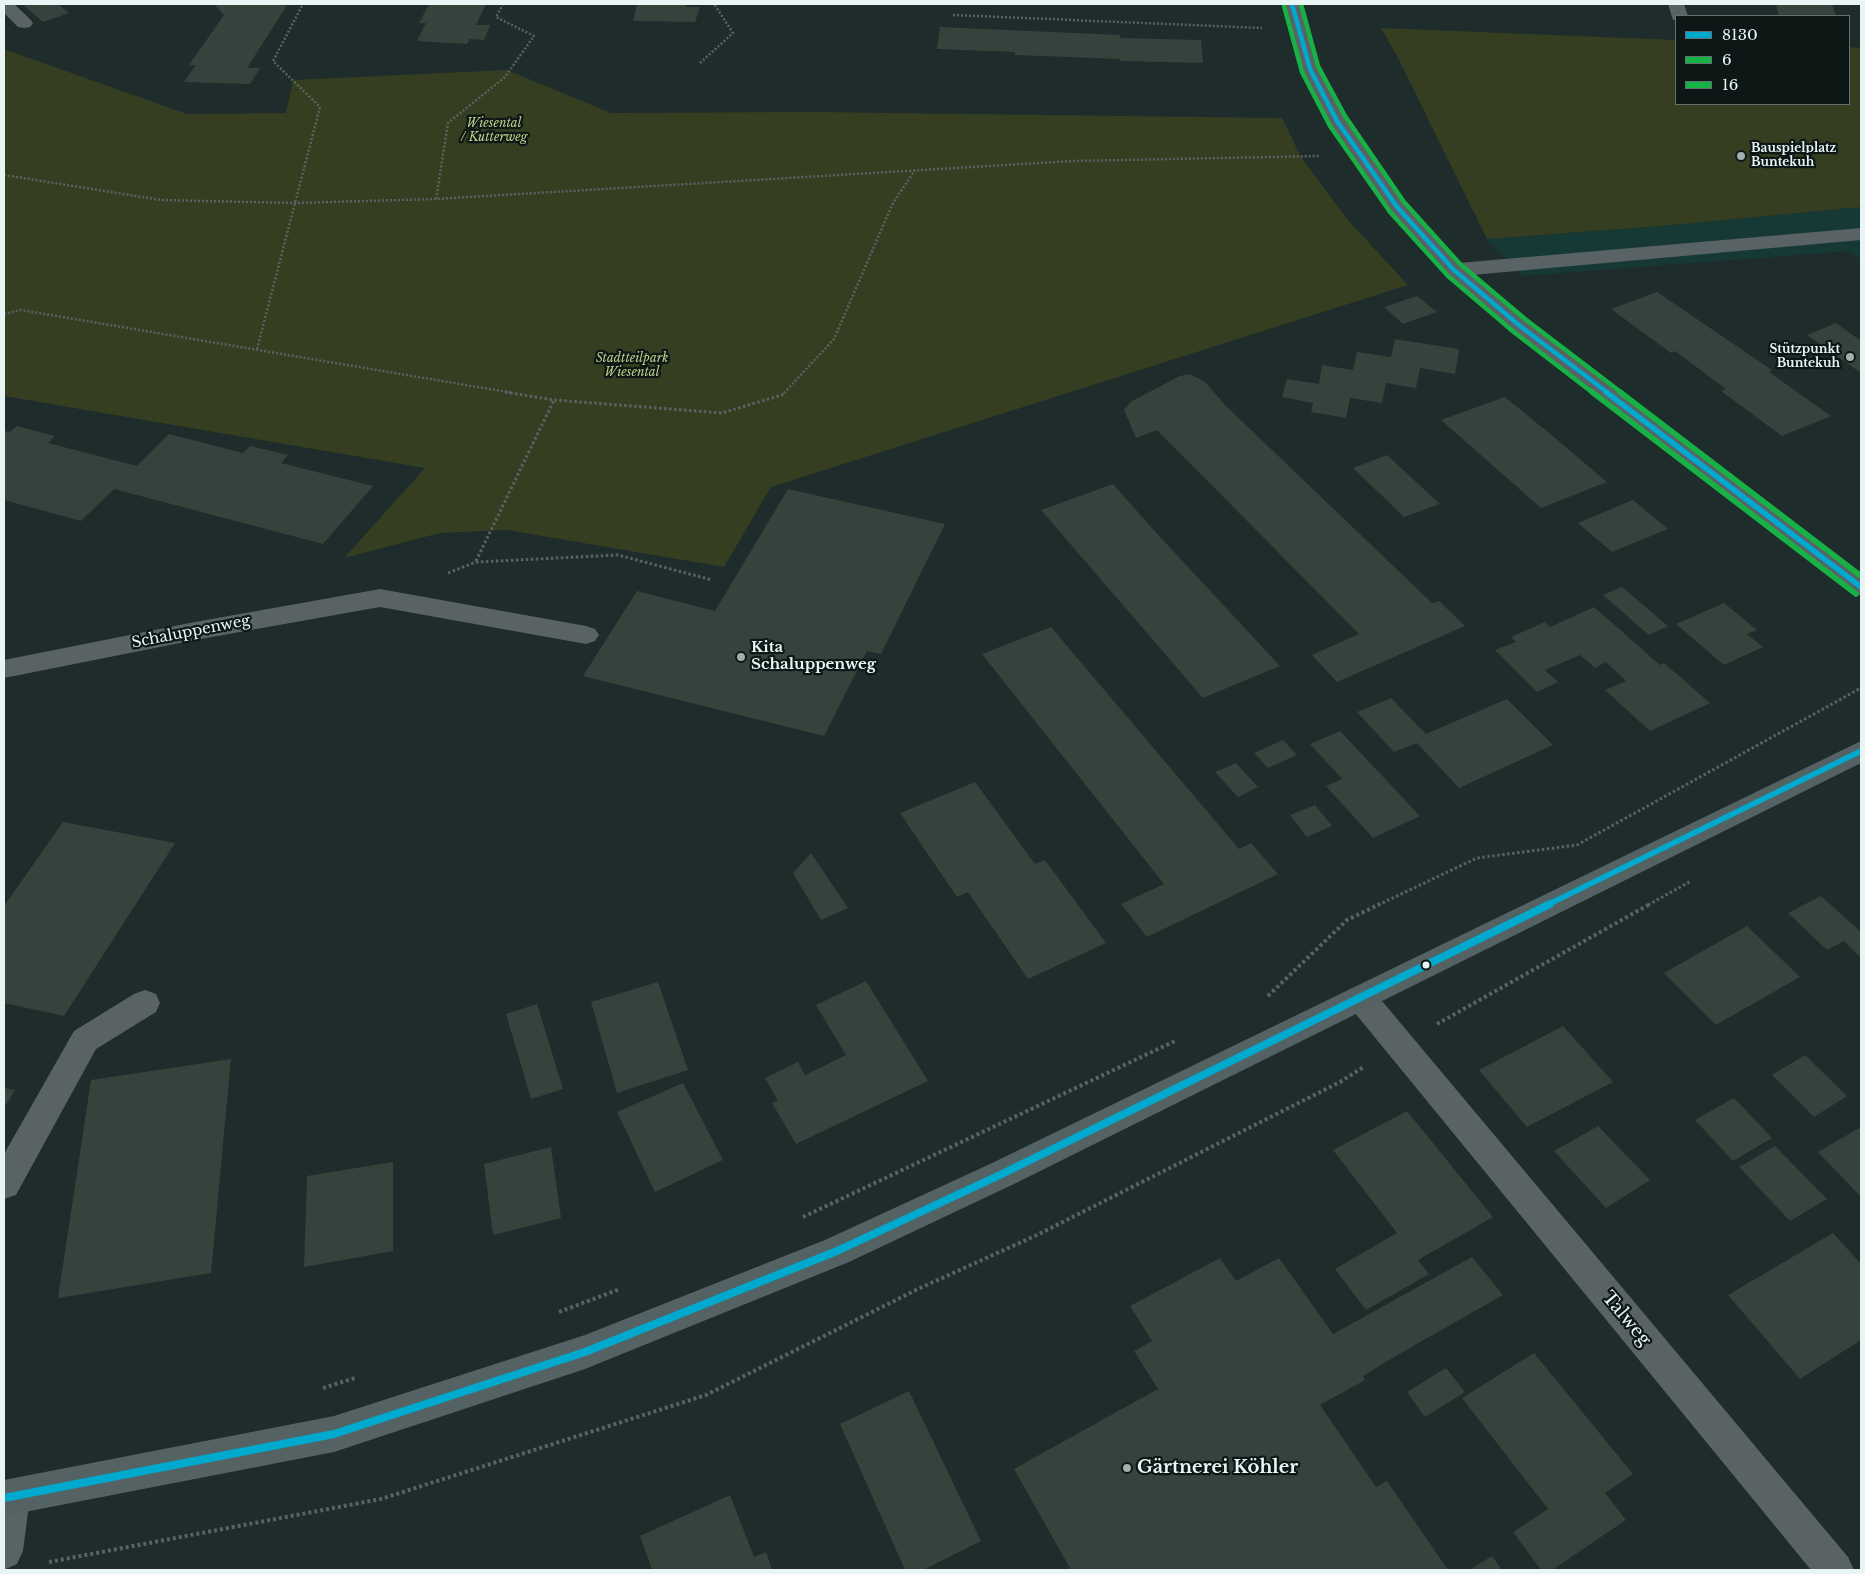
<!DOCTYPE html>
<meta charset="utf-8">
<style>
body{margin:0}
#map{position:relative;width:1865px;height:1574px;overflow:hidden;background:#1e2c2b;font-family:"Libre Baskerville",serif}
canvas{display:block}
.frame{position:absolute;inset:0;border:5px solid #e7f6f5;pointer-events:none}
.legend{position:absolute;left:1675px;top:15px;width:175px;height:90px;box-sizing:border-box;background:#0c1716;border:1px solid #64706f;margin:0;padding:6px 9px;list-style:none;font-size:15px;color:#e7f6f5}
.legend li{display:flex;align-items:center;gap:10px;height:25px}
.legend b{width:25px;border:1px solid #64706f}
</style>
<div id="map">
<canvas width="1865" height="1574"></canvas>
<div class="frame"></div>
<ul class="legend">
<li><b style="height:6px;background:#00a9ce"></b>8130</li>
<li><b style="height:6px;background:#17b246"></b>6</li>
<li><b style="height:6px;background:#17b246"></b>16</li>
</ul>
</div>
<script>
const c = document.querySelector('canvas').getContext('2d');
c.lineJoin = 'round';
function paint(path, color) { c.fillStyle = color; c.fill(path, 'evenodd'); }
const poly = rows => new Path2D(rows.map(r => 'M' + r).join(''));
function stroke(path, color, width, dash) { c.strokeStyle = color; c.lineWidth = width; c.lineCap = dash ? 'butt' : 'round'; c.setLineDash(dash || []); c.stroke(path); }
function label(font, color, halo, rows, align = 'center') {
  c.font = font + ' "Libre Baskerville",serif'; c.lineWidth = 4.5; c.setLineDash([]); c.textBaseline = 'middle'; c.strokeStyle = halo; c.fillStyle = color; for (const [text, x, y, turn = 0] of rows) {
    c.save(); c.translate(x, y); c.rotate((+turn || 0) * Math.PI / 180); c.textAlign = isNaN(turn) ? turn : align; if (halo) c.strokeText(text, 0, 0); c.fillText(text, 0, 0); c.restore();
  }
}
const built = poly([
 [1861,207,1861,260,1849,251,1522,276,1487,239,1661,226]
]);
const green = poly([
 [1381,28,1676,40,1676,104,1849,104,1849,47,1861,48,1861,207,1661,226,1487,239,1398,58],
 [4,49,187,114,286,113,293,80,507,70,611,113,813,112,1282,118,1301,157,1347,219,1408,285,771,487,724,567,507,530,440,533,344,558,425,468,4,396]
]);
const building = poly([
 [22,4,58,4,69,13,43,22],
 [214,4,284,4,286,7,247,68,260,68,250,84,184,82,196,65,189,65,224,15],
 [429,4,486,4,476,25,490,25,484,40,470,39,467,44,417,41,426,23,419,23],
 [637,4,687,4,686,7,700,7,695,22,633,21],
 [1776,4,1832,4,1836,16,1779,16],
 [940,27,1120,35,1120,38,1201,40,1203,63,1120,61,1120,59,1015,55,1015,52,937,49],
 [1657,292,1772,370,1769,372,1831,416,1782,436,1721,391,1726,389,1675,351,1671,353,1611,309],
 [1417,296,1437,312,1403,324,1384,307],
 [1836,323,1861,341,1861,373,1807,335],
 [1395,339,1459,349,1455,374,1420,368,1416,388,1386,383,1382,403,1350,398,1346,418,1311,412,1313,403,1282,397,1287,379,1319,384,1322,365,1353,370,1357,352,1391,357],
 [1190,374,1205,382,1225,405,1432,603,1439,601,1465,626,1337,682,1312,655,1359,634,1157,430,1136,438,1124,410,1132,401,1180,376],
 [1505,397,1555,438,1607,482,1541,508,1441,420],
 [17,426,55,436,48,443,137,466,169,434,243,453,250,446,288,455,281,463,373,486,323,544,114,489,81,521,4,500,4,431,10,432],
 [1387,455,1440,504,1404,517,1353,468],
 [1113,484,1151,527,1280,666,1203,698,1041,510],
 [788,489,945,524,881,654,867,651,824,736,583,676,637,591,715,611],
 [1633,500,1668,529,1612,552,1578,523],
 [1622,587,1668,626,1649,635,1603,595],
 [1724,603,1757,630,1747,634,1763,647,1724,665,1676,624],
 [1594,607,1660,665,1664,663,1710,703,1650,731,1605,690,1626,681,1606,662,1595,668,1580,655,1545,670,1558,682,1537,692,1495,650,1516,642,1511,637,1545,622,1550,627],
 [1051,627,1239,849,1251,843,1278,874,1147,937,1121,904,1164,884,982,654],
 [1391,698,1426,734,1507,699,1553,745,1459,788,1417,743,1394,752,1357,712],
 [1340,731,1420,816,1373,838,1326,786,1342,779,1310,744],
 [1283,740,1297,755,1268,768,1254,753],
 [1236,763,1258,787,1238,797,1215,772],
 [975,782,1035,864,1045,860,1106,943,1028,979,968,892,957,897,900,813],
 [1315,805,1332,826,1307,837,1290,815],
 [63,822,175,843,64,1016,4,1003,4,906],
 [811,853,848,908,821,920,793,873],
 [1821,896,1861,932,1861,958,1844,941,1827,950,1788,913],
 [1747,926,1800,977,1716,1025,1664,973],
 [866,981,928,1081,796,1144,772,1103,778,1101,765,1078,798,1062,805,1075,846,1055,816,1005],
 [658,982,688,1070,617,1093,591,1002],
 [537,1004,563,1089,531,1099,506,1014],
 [1563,1026,1613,1082,1527,1127,1479,1070],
 [1805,1055,1847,1096,1814,1117,1772,1075],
 [231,1059,211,1273,58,1298,91,1080],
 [683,1083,723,1160,655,1192,617,1112],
 [4,1088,15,1090,4,1108],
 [1734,1098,1772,1138,1733,1161,1695,1120],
 [1407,1111,1493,1217,1418,1260,1429,1274,1366,1310,1335,1269,1397,1233,1333,1150],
 [1598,1126,1650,1180,1606,1208,1554,1151],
 [1861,1127,1861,1197,1818,1152],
 [1775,1146,1827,1199,1790,1221,1739,1167],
 [551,1147,561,1218,493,1235,484,1164],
 [393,1162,393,1251,304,1267,307,1176],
 [1833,1233,1861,1264,1861,1340,1800,1379,1728,1295],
 [1472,1257,1503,1295,1394,1357,1363,1376,1365,1380,1320,1405,1376,1487,1387,1481,1448,1570,1071,1570,1014,1469,1158,1389,1134,1351,1152,1341,1130,1306,1220,1258,1236,1281,1279,1258,1333,1334],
 [1534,1353,1633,1474,1605,1493,1626,1520,1552,1570,1541,1570,1513,1532,1548,1509,1462,1398],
 [1446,1368,1465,1392,1425,1417,1407,1392],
 [909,1391,981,1541,923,1570,905,1570,840,1424],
 [730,1495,754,1557,766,1552,772,1570,652,1570,640,1536],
 [1492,1556,1502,1570,1469,1570]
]);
const pathFar2 = poly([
 [953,15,1262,28],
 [700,63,733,33,714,4],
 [4,175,161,200,294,203,436,199,1073,161,1320,156],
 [436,199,448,123,505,77,534,36,496,17,503,4],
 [4,314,21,310,513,393],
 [257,349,320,107,273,61,303,4],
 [784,393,834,339,893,203,915,170]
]);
const pathFar1 = poly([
 [505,392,554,400,722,413,782,395,785,392],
 [476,561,554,400],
 [448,573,476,562,618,555,712,580],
 [1378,905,1477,858,1577,845,1861,688],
 [1648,905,1691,881]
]);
const path = poly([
 [1268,996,1347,920,1380,904],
 [1437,1024,1650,904],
 [803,1217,1175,1041],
 [559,1312,620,1289],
 [323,1388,355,1378],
 [49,1562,381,1499,706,1395,918,1289,1037,1235,1340,1082,1365,1066]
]);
const minor = poly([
 [4,4,14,4,30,19,33,23,30,27,24,28,18,27,4,13,4,4],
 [1284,4,1301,4,1319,69,1346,121,1404,203,1459,263,1861,228,1861,240,1472,275,1528,321,1861,574,1861,596,1852,593,1512,331,1447,274,1390,211,1328,121,1301,69,1284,4],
 [1668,4,1684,4,1688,16,1676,16,1676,20,1673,20,1668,4],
 [380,589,586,626,595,629,599,635,595,641,586,644,380,607,195,640,4,678,4,660,195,622,380,589],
 [1361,985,1372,989,1848,1557,1854,1570,1811,1570,1350,1007,1346,998,1350,989,1361,985],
 [145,990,156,994,160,1003,156,1012,96,1049,16,1195,4,1199,4,1154,74,1031,134,994,145,990],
 [12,1479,25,1484,30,1497,23,1551,17,1564,4,1570,4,1482,12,1479]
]);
const major = poly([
 [1861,741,1861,763,1014,1184,849,1262,585,1369,334,1452,4,1516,4,1480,334,1416,585,1335,825,1240,990,1164,1861,741]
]);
const bus1Far2 = poly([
 [1292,4,1310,69,1337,121,1397,207,1454,270,1520,326,1608,393]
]);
const bus1Far1 = poly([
 [1606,392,1861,587],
 [1547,905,1861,751]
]);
const bus1 = poly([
 [4,1498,334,1434,585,1352,837,1251,1002,1174,1550,904]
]);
const bus2Far1 = poly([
 [1284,6,1302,72,1330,126,1390,212,1448,276,1515,333,1593,393]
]);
const bus2 = poly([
 [1592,392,1856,594]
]);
const bus3Far1 = poly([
 [1301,4,1318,66,1345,116,1404,202,1460,264,1525,319,1622,393]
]);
const bus3 = poly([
 [1620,392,1861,576]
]);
const markers = [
 [1741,156,5,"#a1afae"],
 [1850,357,5,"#a1afae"],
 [741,657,5,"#a1afae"],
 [1426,965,4.5,"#e7f6f5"],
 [1127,1468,5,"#a1afae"]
];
const farParknames = [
 ["Wiesental",494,124],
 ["/ Kutterweg",494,138],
 ["Stadtteilpark",632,359],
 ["Wiesental",632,373]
];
const farPoinames = [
 ["Bauspielplatz",1751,149],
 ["Buntekuh",1751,163],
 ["Stützpunkt",1840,350,"right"],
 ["Buntekuh",1840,364,"right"]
];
const streetNames = [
 ["Schaluppenweg",191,632,-11]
];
const poiNames = [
 ["Kita",751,648],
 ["Schaluppenweg",751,665]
];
const nearStreetnames = [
 ["Talweg",1626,1319,50]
];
const nearPoinames = [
 ["Gärtnerei Köhler",1137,1468]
];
paint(built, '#173936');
paint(green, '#353e21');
paint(building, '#35433d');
stroke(pathFar2, '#5a6263', 2.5, [2, 2]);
stroke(pathFar1, '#5a6263', 3, [2.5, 2.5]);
stroke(path, '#5a6263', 4, [3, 3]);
paint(minor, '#596264');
paint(major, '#556263');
stroke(bus1Far2, '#00a9ce', 4.5);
stroke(bus1Far1, '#00a9ce', 5.5);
stroke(bus1, '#00a9ce', 8);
stroke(bus2Far1, '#17b246', 4.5);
stroke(bus2, '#17b246', 5.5);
stroke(bus3Far1, '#17b246', 4.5);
stroke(bus3, '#17b246', 5.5);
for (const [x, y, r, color] of markers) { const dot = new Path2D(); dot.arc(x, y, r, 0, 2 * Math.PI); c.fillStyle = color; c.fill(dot); stroke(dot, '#0c1716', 2); }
label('italic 12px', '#c0d28a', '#0c1716', farParknames);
label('bold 12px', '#e7f6f5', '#0c1716', farPoinames, 'left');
label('15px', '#e7f6f5', '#0c1716', streetNames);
label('bold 15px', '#e7f6f5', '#0c1716', poiNames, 'left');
label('18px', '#e7f6f5', '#0c1716', nearStreetnames);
label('bold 18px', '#e7f6f5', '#0c1716', nearPoinames, 'left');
</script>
